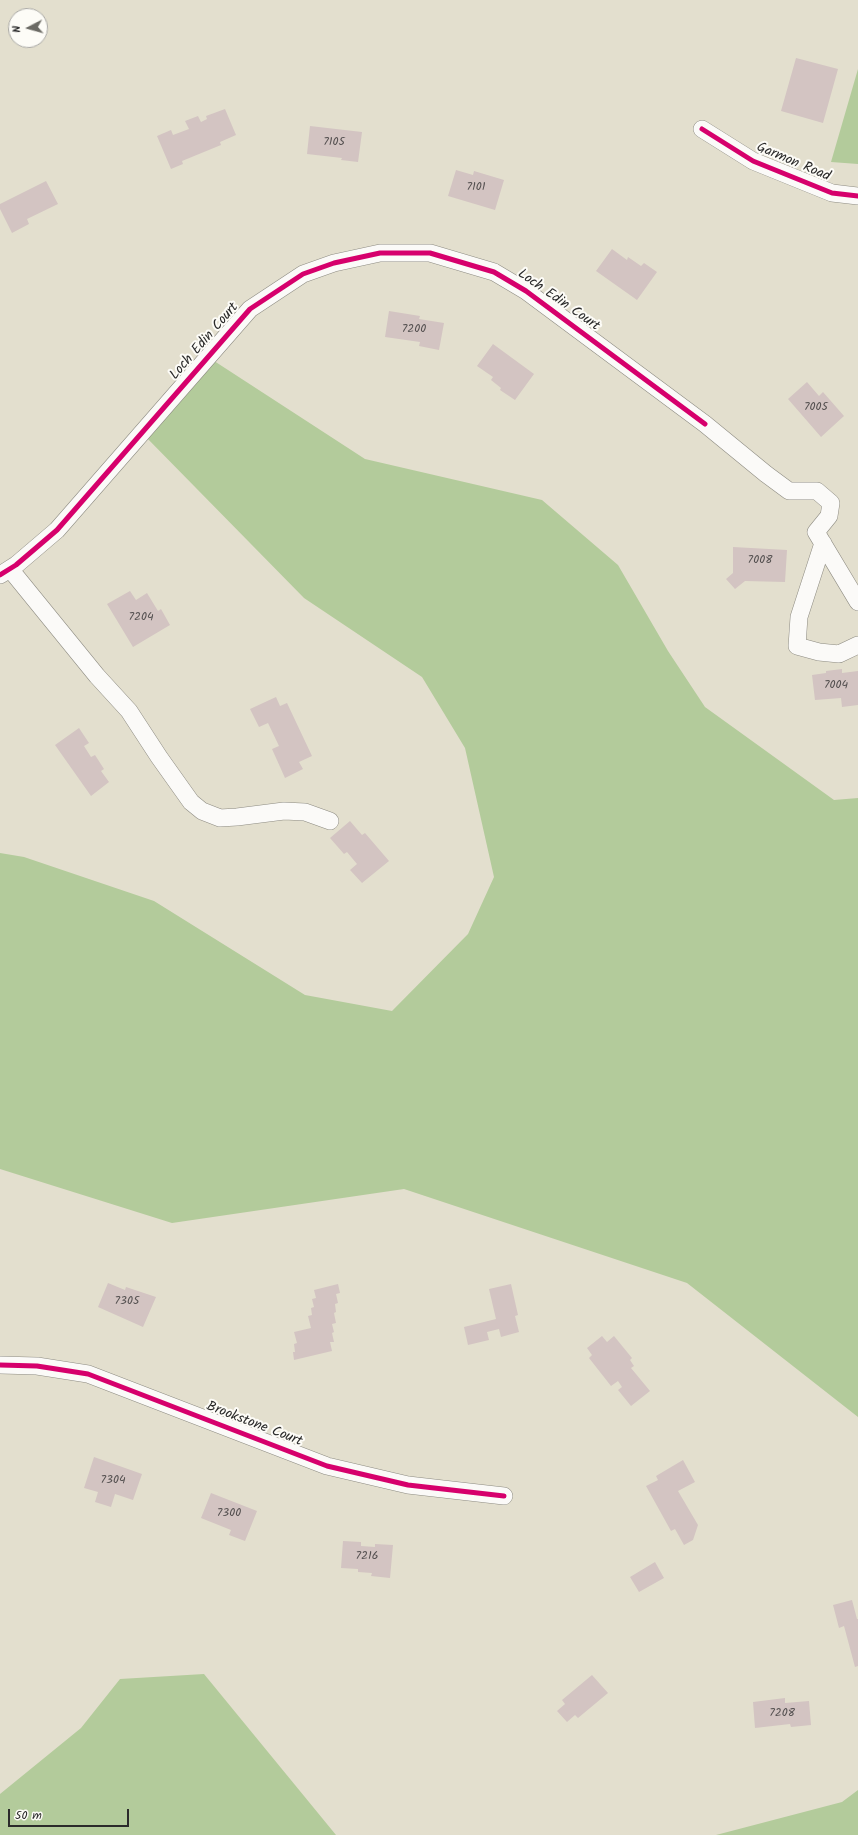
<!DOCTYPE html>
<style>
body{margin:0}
#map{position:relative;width:858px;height:1835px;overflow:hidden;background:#e3dfce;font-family:Kalam,sans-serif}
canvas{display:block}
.north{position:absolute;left:8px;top:8px;width:40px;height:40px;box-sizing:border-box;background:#fdfcf7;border:1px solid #a9a8a5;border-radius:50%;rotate:264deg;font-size:11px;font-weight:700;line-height:16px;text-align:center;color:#2b2b2b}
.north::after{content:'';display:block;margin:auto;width:14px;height:18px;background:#6b6a64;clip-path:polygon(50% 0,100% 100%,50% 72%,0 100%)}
.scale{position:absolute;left:8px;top:1809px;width:121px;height:18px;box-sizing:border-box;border:2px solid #2b2b2b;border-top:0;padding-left:5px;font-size:12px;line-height:14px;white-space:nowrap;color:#2b2b2b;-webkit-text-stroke:3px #fdfcf7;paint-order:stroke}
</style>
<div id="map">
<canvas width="858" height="1835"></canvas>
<div class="north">N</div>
<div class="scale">50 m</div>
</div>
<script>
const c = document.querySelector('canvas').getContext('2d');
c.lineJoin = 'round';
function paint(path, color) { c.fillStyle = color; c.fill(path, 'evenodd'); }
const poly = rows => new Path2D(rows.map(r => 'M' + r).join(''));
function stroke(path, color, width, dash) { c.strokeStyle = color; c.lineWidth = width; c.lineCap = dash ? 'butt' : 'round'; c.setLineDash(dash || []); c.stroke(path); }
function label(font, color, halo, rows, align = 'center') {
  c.font = font + ' Kalam,sans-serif'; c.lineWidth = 4; c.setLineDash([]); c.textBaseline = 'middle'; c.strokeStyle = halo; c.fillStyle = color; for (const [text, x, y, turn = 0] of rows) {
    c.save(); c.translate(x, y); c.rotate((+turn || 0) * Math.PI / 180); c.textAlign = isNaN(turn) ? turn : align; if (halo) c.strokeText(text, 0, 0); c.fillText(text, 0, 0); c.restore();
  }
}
const forest = poly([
 [858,69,858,164,831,162],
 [208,357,365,459,542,500,618,565,668,651,705,707,834,800,858,798,858,1417,687,1283,404,1189,172,1223,0,1169,0,853,24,857,154,901,305,995,392,1011,468,934,494,877,465,748,422,677,304,598,142,433],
 [204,1674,336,1835,0,1835,0,1794,81,1728,120,1679],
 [858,1790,858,1835,716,1835,842,1802]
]);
const building = poly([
 [796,58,838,69,823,123,781,111],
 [225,109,236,135,220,142,221,145,182,161,183,164,171,169,157,136,171,130,173,135,189,129,185,121,198,116,201,122,207,119,206,116],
 [310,126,362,132,358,162,341,160,342,158,307,154],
 [456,170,473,175,474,171,504,180,495,210,448,196],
 [46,181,58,204,27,219,29,224,12,233,0,209,0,204],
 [612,249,627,260,628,257,641,266,644,263,657,272,637,300,596,271],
 [389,311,420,316,419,319,444,323,439,350,419,346,420,342,385,337],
 [493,344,534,374,515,400,500,390,501,388,491,380,493,377,477,366],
 [807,382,819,396,823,392,844,416,821,437,788,399],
 [733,547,787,550,785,582,745,581,735,589,726,579,733,573],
 [130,591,136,600,147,593,158,611,161,609,170,625,133,647,107,604],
 [842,669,842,673,858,671,858,705,842,707,841,698,815,700,812,675,826,673,826,671],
 [276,697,280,706,287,703,312,756,299,762,303,769,285,778,272,749,279,746,268,723,259,727,250,709],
 [79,728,89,743,84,746,91,757,95,755,104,769,101,771,109,782,91,796,55,745],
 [350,821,362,835,365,833,389,861,362,883,350,870,357,864,347,852,344,854,330,838],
 [108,1283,125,1290,126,1287,156,1297,143,1327,98,1307],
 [338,1284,340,1293,336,1294,338,1303,335,1304,336,1312,334,1313,336,1323,332,1324,334,1332,332,1333,334,1342,330,1342,332,1351,294,1360,293,1352,295,1352,294,1344,297,1343,294,1332,311,1328,308,1316,312,1315,311,1308,314,1307,312,1299,316,1298,314,1290],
 [511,1284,518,1315,515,1316,519,1332,501,1337,499,1329,487,1332,489,1340,468,1345,464,1327,496,1319,489,1289],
 [602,1336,607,1342,614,1336,632,1358,630,1360,634,1366,631,1368,650,1391,631,1406,618,1390,622,1387,618,1381,611,1386,589,1358,592,1355,587,1348],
 [94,1457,142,1474,133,1500,115,1494,111,1507,95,1502,98,1492,84,1488],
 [683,1460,695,1482,678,1491,698,1525,693,1540,684,1545,675,1529,671,1531,646,1486,658,1480,656,1476],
 [211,1493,257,1511,245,1541,229,1535,231,1530,201,1518],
 [343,1541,361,1542,361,1546,375,1547,375,1544,393,1545,390,1578,371,1576,372,1573,358,1572,358,1569,341,1568],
 [655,1562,664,1578,639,1592,630,1577],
 [852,1600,857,1619,858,1619,858,1666,855,1667,844,1626,839,1628,833,1605],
 [592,1675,608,1693,578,1718,575,1715,567,1722,557,1711,565,1704,562,1700],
 [785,1698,785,1703,809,1701,811,1725,791,1727,790,1724,755,1728,753,1702]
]);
const minor = poly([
 [702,129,753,161,832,193,858,196],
 [823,543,799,617,797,646,819,652,839,654,858,645],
 [10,569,97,676,129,711,159,757,191,802,202,811,220,818,237,817,284,811,305,812,330,821],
 [0,575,16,565,57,530,250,309,303,274,334,263,380,253,430,253,494,272,526,291,705,424,766,474,789,491,817,491,831,503,829,516,816,532,858,602],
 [0,1365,37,1366,88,1374,327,1466,408,1485,504,1496]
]);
const cycleway = poly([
 [702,129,753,161,832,193,858,196],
 [0,575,16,565,57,530,250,309,303,274,334,263,380,253,430,253,494,272,526,291,705,424],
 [0,1365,37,1366,88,1374,327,1466,408,1485,504,1496]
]);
const numberNames = [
 ["7105",334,143],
 ["7101",476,188],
 ["7200",414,330],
 ["7005",816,408],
 ["7008",760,561],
 ["7204",141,618],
 ["7004",836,686],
 ["7305",127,1302],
 ["7304",113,1481],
 ["7300",229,1514],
 ["7216",367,1557],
 ["7208",782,1714]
];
const streetNames = [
 ["Garmon Road",793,163,23],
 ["Loch Edin Court",558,301,35],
 ["Loch Edin Court",205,342,-49],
 ["Brookstone Court",254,1425,21]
];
paint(forest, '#b3cb9b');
paint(building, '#d3c4c2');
stroke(minor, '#8d8b82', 18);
stroke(minor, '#fbfaf8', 17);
stroke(cycleway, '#d6006c', 5);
label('12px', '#555151', null, numberNames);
label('14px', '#2b2b2b', '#fdfcf7', streetNames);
</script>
